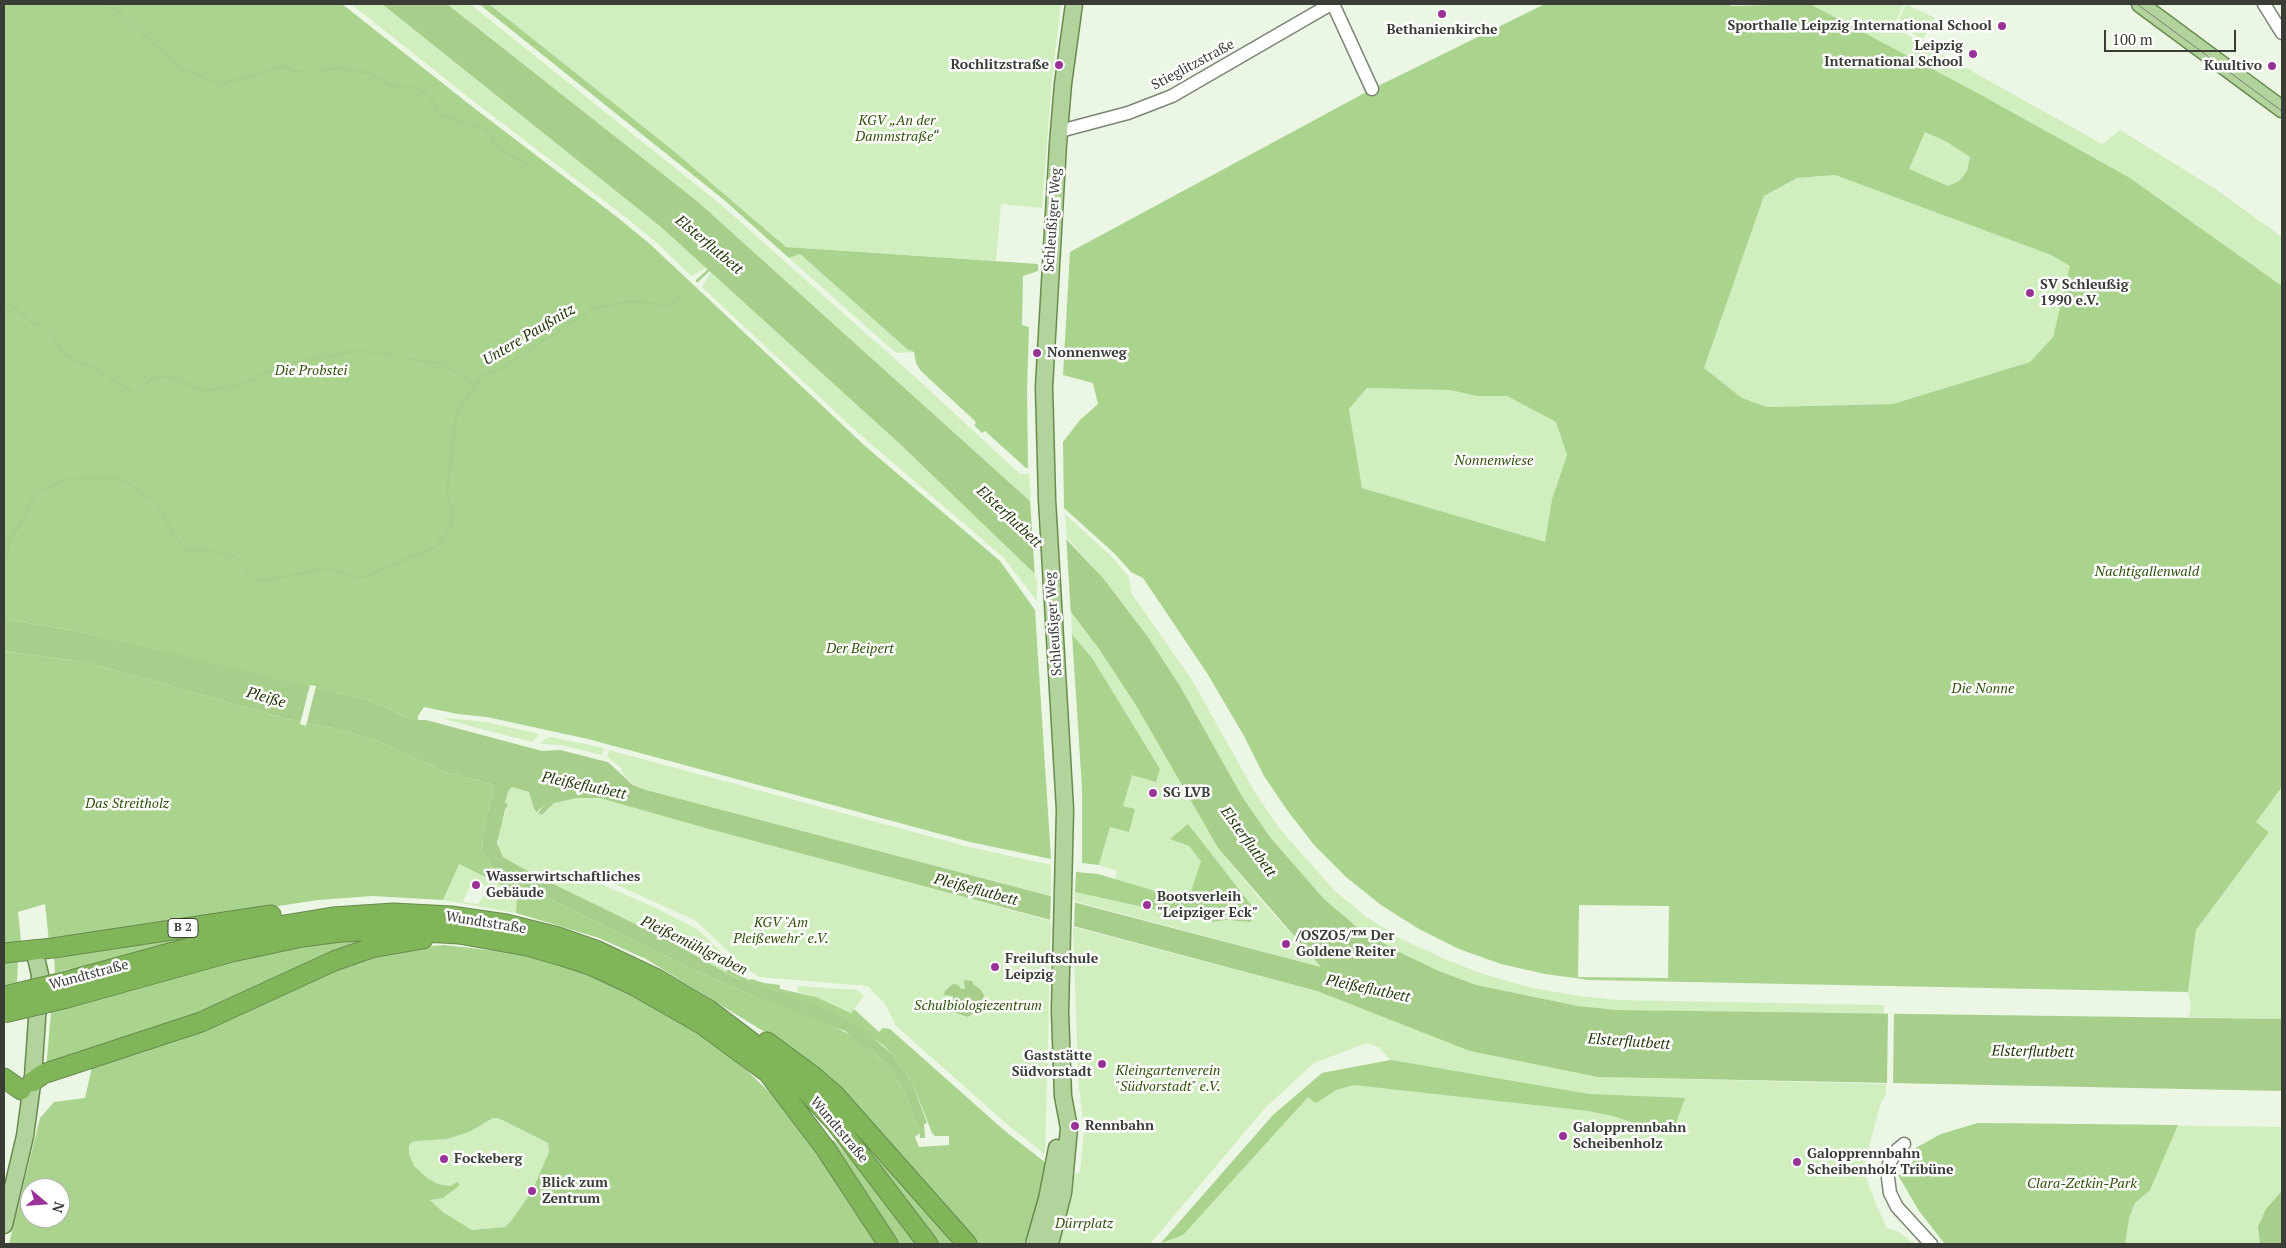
<!DOCTYPE html>
<meta charset="utf-8">
<style>
body{margin:0}
#map{position:relative;width:2286px;height:1248px;overflow:hidden;background:#ebf6e4;font-family:"PT Serif",serif}
canvas{display:block}
.frame{position:absolute;inset:0;border:5px solid #393d36;pointer-events:none}
.north{position:absolute;left:20px;top:1178px;width:50px;height:50px;box-sizing:border-box;background:#fff;border:1px solid #b0b1af;border-radius:50%;rotate:108deg;font-size:14px;font-weight:700;line-height:20px;text-align:center;color:#393d36}
.north::after{content:'';display:block;margin:auto;width:18px;height:22px;background:#9a3397;clip-path:polygon(50% 0,100% 100%,50% 72%,0 100%)}
.scale{position:absolute;left:2104px;top:30px;width:132px;height:22px;box-sizing:border-box;border:2px solid #393d36;border-top:0;padding-left:6px;font-size:15px;line-height:18px;white-space:nowrap;color:#393d36;-webkit-text-stroke:4px #fff;paint-order:stroke}
</style>
<div id="map">
<canvas width="2286" height="1248"></canvas>
<div class="frame"></div>
<div class="north">N</div>
<div class="scale">100 m</div>
</div>
<script>
const c = document.querySelector('canvas').getContext('2d');
c.lineJoin = 'round';
function paint(path, color) { c.fillStyle = color; c.fill(path, 'evenodd'); }
const poly = rows => new Path2D(rows.map(r => 'M' + r).join(''));
function stroke(path, color, width, dash) { c.strokeStyle = color; c.lineWidth = width; c.lineCap = dash ? 'butt' : 'round'; c.setLineDash(dash || []); c.stroke(path); }
function label(font, color, halo, rows, align = 'center') {
  c.font = font + ' "PT Serif",serif'; c.lineWidth = 5; c.setLineDash([]); c.textBaseline = 'middle'; c.strokeStyle = halo; c.fillStyle = color; for (const [text, x, y, turn = 0] of rows) {
    c.save(); c.translate(x, y); c.rotate((+turn || 0) * Math.PI / 180); c.textAlign = isNaN(turn) ? turn : align; if (halo) c.strokeText(text, 0, 0); c.fillText(text, 0, 0); c.restore();
  }
}
const green = poly([
 [351,4,382,4,661,227,707,268,691,276,655,241,620,213,477,104],
 [447,4,470,4,719,203,913,375,1020,474,1029,474,1031,502,697,201],
 [489,4,1061,4,1052,79,1042,208,1001,204,996,261,786,247,675,152],
 [1810,4,1904,4,1893,27,2102,144,2120,130,2217,190,2282,237,2282,286,2130,178],
 [1906,4,1935,18,1923,39,1896,25],
 [1925,132,1947,142,1970,157,1967,171,1959,181,1948,187,1908,169],
 [1835,175,2051,255,2071,266,2053,337,2030,362,1893,404,1767,407,1742,398,1704,368,1764,196,1797,178],
 [800,254,907,349,914,352,897,353,888,346,789,258],
 [711,272,901,445,1037,576,1037,601,1004,558,856,431,702,287],
 [1367,388,1450,390,1477,396,1507,396,1556,422,1567,455,1552,499,1545,543,1362,488,1349,409],
 [1065,514,1111,556,1128,576,1132,594,1192,680,1254,791,1280,829,1334,890,1365,916,1401,939,1445,959,1480,973,1532,988,1580,996,1618,1000,1884,1005,1884,1015,1617,1010,1578,1006,1476,985,1439,971,1395,950,1357,927,1324,899,1270,837,1243,798,1180,686,1148,637,1103,578,1067,538],
 [1071,612,1099,649,1137,707,1218,848,1259,898,1321,967,1074,901,1075,892,1109,899,1117,871,1099,865,1130,759,1092,658,1072,634],
 [1255,910,1251,922,1226,920,1212,922],
 [446,718,486,722,536,733,538,736,532,742,444,719],
 [550,737,604,748,602,755,561,745,541,744,545,739],
 [609,750,969,847,1051,865,1051,896,646,790,636,786,620,772,622,769,607,757],
 [512,787,529,792,534,809,542,816,554,803,577,798,600,798,1051,921,1045,1154,1009,1126,896,1026,886,1005,868,986,759,977,748,970,696,921,591,873,589,879,654,907,697,929,733,963,726,972,666,939,533,874,503,857,499,849,498,834,508,805,505,803,509,790],
 [2282,787,2282,1019,2189,1017,2191,1006,2188,992,2196,930,2269,832,2256,822],
 [458,864,517,893,516,913,443,900],
 [475,880,489,889,478,904,463,902,467,892],
 [1073,927,1317,991,1360,1008,1598,1077,1886,1084,1886,1094,1881,1102,1866,1157,1866,1177,1875,1202,1887,1228,1899,1232,1915,1244,1160,1244,1273,1115,1322,1073,1390,1060,1380,1048,1367,1043,1314,1063,1265,1108,1150,1244,1058,1244,1066,1215,1073,1176,1080,1172,1084,1130,1078,1077],
 [798,986,857,990,864,996,851,1013,816,997,797,992],
 [493,1118,498,1118,548,1143,549,1152,532,1191,511,1221,505,1227,472,1230,443,1212,430,1200,443,1198,456,1182,450,1186,438,1184,427,1178,413,1166,409,1154,409,1146,412,1142,418,1141,447,1139,469,1132],
 [1978,1123,2282,1127,2282,1244,1945,1244,1919,1211,1898,1175,1913,1167,1912,1150,1941,1134]
]);
const forest = poly([
 [4,4,342,4,474,108,617,217,651,245,865,446,1000,561,1035,610,1051,859,970,842,588,739,487,717,458,714,424,707,418,716,418,720,413,720,371,701,86,633,4,619],
 [479,4,489,4,675,152,786,247,1038,264,1038,271,1023,276,1022,325,1029,327,1027,389,1028,468,1026,468,985,431,982,433,974,425,976,422,921,371,916,363,914,352,907,349,800,254,789,258,723,199],
 [1545,4,1729,4,1731,6,1810,4,1981,95,2130,178,2282,286,2282,787,2256,822,2269,832,2196,930,2188,992,1589,980,1545,974,1501,964,1459,949,1419,929,1381,905,1346,877,1314,845,1287,810,1264,776,1244,736,1207,673,1143,578,1131,572,1115,554,1064,508,1063,442,1080,420,1098,404,1093,383,1063,375,1070,252,1372,89],
 [1925,132,1947,142,1970,157,1967,171,1959,181,1948,186,1909,169],
 [1835,175,2051,255,2070,266,2053,337,2030,362,1893,404,1767,407,1742,398,1704,368,1764,196,1797,178],
 [1367,388,1450,390,1477,396,1507,396,1556,422,1567,455,1552,499,1545,542,1362,488,1349,409],
 [1579,905,1669,906,1668,978,1578,977],
 [1072,634,1092,658,1160,769,1156,782,1132,775,1123,806,1135,809,1129,832,1110,827,1099,865,1082,863,1082,788],
 [4,651,89,663,287,719,332,728,376,740,445,772,491,784,493,791,482,837,483,853,493,868,521,885,701,973,744,992,825,1022,858,1039,889,1067,903,1089,917,1125,919,1125,920,1133,915,1137,919,1147,949,1145,949,1136,935,1136,932,1133,912,1082,893,1055,883,1045,842,1016,736,978,726,972,728,969,749,980,752,979,764,983,780,985,780,989,816,997,851,1013,854,1009,879,1032,883,1028,890,1029,1005,1131,1046,1163,1046,1171,1030,1230,1023,1244,977,1244,934,1195,788,1048,763,1031,646,959,599,938,516,913,517,893,459,864,443,900,372,896,318,900,49,941,45,904,18,912,21,941,4,945],
 [1188,824,1255,910,1251,922,1226,920,1212,922,1075,892,1076,872,1098,874,1188,901,1201,861,1189,846,1170,839],
 [246,923,70,972,70,969,55,973,54,952],
 [373,937,200,1018,46,1070,51,1012,292,945],
 [444,945,532,955,584,972,677,1017,736,1060,790,1112,882,1244,9,1244,40,1118,54,1102,85,1098,92,1067,208,1029,344,967,405,948],
 [493,1118,498,1118,548,1143,549,1152,532,1191,511,1221,505,1227,472,1230,443,1212,430,1200,443,1198,460,1185,457,1182,450,1186,438,1184,427,1178,414,1166,409,1154,409,1146,412,1142,418,1141,447,1139,469,1132],
 [30,1188,60,1188,60,1218,30,1218],
 [4,957,18,960,17,982,4,985],
 [1391,1060,1589,1094,1685,1098,1675,1126,1670,1130,1659,1131,1613,1116,1589,1111,1354,1085,1336,1090,1316,1103,1308,1097,1183,1235,1161,1243,1273,1115,1322,1073],
 [814,1081,964,1244,938,1244],
 [1978,1123,2178,1125,2150,1190,2135,1203,2129,1218,2125,1244,1945,1244,1919,1211,1898,1175,1913,1167,1912,1150,1941,1134],
 [834,1140,862,1173,919,1244,894,1244,829,1145]
]);
const water = poly([
 [382,4,447,4,697,201,1031,502,1103,578,1148,637,1180,686,1243,798,1270,837,1324,899,1357,927,1395,950,1439,971,1476,985,1578,1006,1617,1010,2282,1019,2282,1091,1598,1077,1470,1051,1317,991,702,827,600,798,577,798,554,803,542,815,538,813,545,804,537,812,534,809,529,792,512,787,509,790,505,802,508,805,505,810,497,843,503,857,533,874,666,939,736,978,819,1006,842,1016,864,1030,893,1055,912,1082,927,1123,924,1124,925,1138,920,1138,919,1125,917,1125,903,1089,889,1067,876,1055,845,1031,744,992,701,973,521,885,493,868,483,853,482,837,493,791,491,784,445,772,376,740,332,728,287,719,89,663,4,651,4,619,86,633,189,657,371,701,413,720,426,720,542,751,561,750,608,762,633,785,646,790,1321,967,1218,848,1137,707,1099,649,1071,612,1037,576,901,445,661,227],
 [964,980,972,981,973,984,980,989,984,995,982,1001,976,1006,975,1012,968,1017,950,1011,949,1005,953,1000,953,996,944,995,945,991,953,984,958,985,961,989,965,989],
 [2282,1191,2282,1244,2260,1244,2258,1227,2266,1209]
]);
const pier = poly([
 [1030,498,1066,534,1071,617,1035,578],
 [310,685,316,686,306,726,300,724],
 [561,748,609,760,634,784,608,762,561,750],
 [1051,893,1075,899,1074,929,1050,923],
 [1888,1012,1894,1012,1893,1087,1887,1087]
]);
const stream = poly([
 [110,4,182,69,222,84,284,66,298,72,318,72,336,68,370,73,391,86,417,88,432,99,440,114,467,124],
 [472,125,486,129,499,149,530,166],
 [697,281,711,268],
 [8,303,30,321,48,330,66,356,95,368,137,395,151,379,168,376,205,391,239,385,287,364,355,351,395,354],
 [405,358,446,365,474,385],
 [4,540,11,536,21,524,34,497,43,489,70,479,119,478,156,502,176,538,185,550,215,551,235,557,247,573,261,581,330,568,354,577,363,577,433,548,444,538,451,526,452,513,447,493,455,424,459,409,482,376,501,368,592,309,631,301,668,306,681,297],
 [7,558,11,537]
]);
const minor = poly([
 [1333,4,1372,89],
 [2264,4,2282,33],
 [1060,131,1128,113,1172,96,1331,4],
 [1904,1144,1897,1150,1889,1164,1888,1178,1890,1193,1897,1207,1931,1244]
]);
const major = poly([
 [2140,4,2282,109],
 [4,1225,25,1136,33,1077,40,975,34,949],
 [1034,1244,1047,1199,1057,1148],
 [1050,1244,1063,1193,1069,1128,1063,1096,1060,1011,1065,810,1047,500,1044,387,1058,144,1063,84,1074,4]
]);
const highway = poly([
 [4,953,53,948,271,915],
 [68,981,254,930,333,917,393,913,451,916,506,924,558,937,598,951,657,979,709,1010,758,1047,807,1092,835,1122,928,1244],
 [67,998,232,952,302,937,341,932,390,930,459,934,527,946,562,956,590,965,635,986,703,1025,771,1075],
 [767,1042,813,1076,835,1095,967,1244],
 [765,1069,825,1148,888,1244],
 [4,1078,21,1090],
 [32,1082,43,1074,201,1022,334,961,371,948,423,939]
]);
const tram = poly([
 [2137,4,2282,111]
]);
const highwayBridge = poly([
 [4,996,68,981],
 [4,1013,67,998]
]);
const markers = [
 [1442,14,5,"#9a3397"],
 [2002,26,5,"#9a3397"],
 [1973,54,5,"#9a3397"],
 [1059,65,5,"#9a3397"],
 [2272,66,5,"#9a3397"],
 [2030,293,5,"#9a3397"],
 [1037,353,5,"#9a3397"],
 [1153,793,5,"#9a3397"],
 [476,885,5,"#9a3397"],
 [1147,905,5,"#9a3397"],
 [1286,944,5,"#9a3397"],
 [995,967,5,"#9a3397"],
 [1102,1064,5,"#9a3397"],
 [1075,1126,5,"#9a3397"],
 [1563,1136,5,"#9a3397"],
 [444,1159,5,"#9a3397"],
 [1797,1162,5,"#9a3397"],
 [532,1191,5,"#9a3397"]
];
const shields = [
 [183,928,30]
];
const shieldNames = [
 ["B 2",183,928]
];
const poiNames = [
 ["Sporthalle Leipzig International School",1992,26,"right"],
 ["Bethanienkirche",1442,30,"center"],
 ["Leipzig",1963,46,"right"],
 ["International School",1963,62,"right"],
 ["Rochlitzstraße",1049,65,"right"],
 ["Kuultivo",2262,66,"right"],
 ["SV Schleußig",2040,285],
 ["1990 e.V.",2040,301],
 ["Nonnenweg",1047,353],
 ["SG LVB",1163,793],
 ["Wasserwirtschaftliches",486,877],
 ["Gebäude",486,893],
 ["Bootsverleih",1157,897],
 ["\"Leipziger Eck\"",1157,913],
 ["/OSZO5/™ Der",1296,936],
 ["Goldene Reiter",1296,952],
 ["Freiluftschule",1005,959],
 ["Leipzig",1005,975],
 ["Gaststätte",1092,1056,"right"],
 ["Südvorstadt",1092,1072,"right"],
 ["Rennbahn",1085,1126],
 ["Galopprennbahn",1573,1128],
 ["Scheibenholz",1573,1144],
 ["Galopprennbahn",1807,1154],
 ["Scheibenholz Tribüne",1807,1170],
 ["Fockeberg",454,1159],
 ["Blick zum",542,1183],
 ["Zentrum",542,1199]
];
const streetNames = [
 ["Stieglitzstraße",1193,65,-28],
 ["Schleußiger Weg",1053,220,-86],
 ["Schleußiger Weg",1054,624,-94],
 ["Wundtstraße",486,923,9],
 ["Wundtstraße",89,975,-15],
 ["Wundtstraße",839,1130,50]
];
const parkNames = [
 ["KGV „An der",897,121],
 ["Dammstraße“",897,137],
 ["Die Probstei",311,371],
 ["Nonnenwiese",1494,461],
 ["Nachtigallenwald",2147,572],
 ["Der Beipert",860,649],
 ["Die Nonne",1983,689],
 ["Das Streitholz",127,804],
 ["KGV \"Am",781,923],
 ["Pleißewehr\" e.V.",781,939],
 ["Schulbiologiezentrum",978,1006],
 ["Kleingartenverein",1168,1071],
 ["\"Südvorstadt\" e.V.",1168,1087],
 ["Clara-Zetkin-Park",2082,1184],
 ["Dürrplatz",1084,1224]
];
const waterNames = [
 ["Elsterflutbett",709,245,40],
 ["Untere Paußnitz",529,335,-31],
 ["Elsterflutbett",1009,517,43],
 ["Pleiße",266,698,16],
 ["Pleißeflutbett",584,786,12],
 ["Elsterflutbett",1248,842,54],
 ["Pleißeflutbett",976,890,15],
 ["Pleißemühlgraben",694,946,26],
 ["Pleißeflutbett",1368,989,12],
 ["Elsterflutbett",1629,1042,4],
 ["Elsterflutbett",2033,1052,1]
];
paint(green, '#d1eebe');
paint(forest, '#aad38e');
paint(water, '#a7cf8b');
paint(pier, '#ebf6e4');
stroke(stream, '#a7cf8b', 2.5);
stroke(minor, '#7b8575', 15);
stroke(major, '#688b4d', 19);
stroke(highway, '#688b4d', 21);
stroke(minor, '#fff', 12);
stroke(major, '#b3d39c', 16);
stroke(highway, '#81b55a', 19);
stroke(tram, '#7c8277', 1);
stroke(highwayBridge, '#688b4d', 21, []);
stroke(highwayBridge, '#81b55a', 19);
for (const [x, y, r, color] of markers) { const dot = new Path2D(); dot.arc(x, y, r, 0, 2 * Math.PI); c.fillStyle = color; c.fill(dot); stroke(dot, '#fff', 2); }
for (const [x, y, w] of shields) { const box = new Path2D(); box.roundRect(x - w / 2, y - 9.5, w, 19, 4); c.fillStyle = '#fff'; c.fill(box); stroke(box, '#393d36', 1); }
label('bold 12px', '#393d36', null, shieldNames);
label('bold 14px', '#393d36', '#fff', poiNames, 'left');
label('14px', '#393d36', '#fff', streetNames);
label('italic 14px', '#2f520a', '#fff', parkNames);
label('italic 15px', '#1d3605', '#fff', waterNames);
</script>
